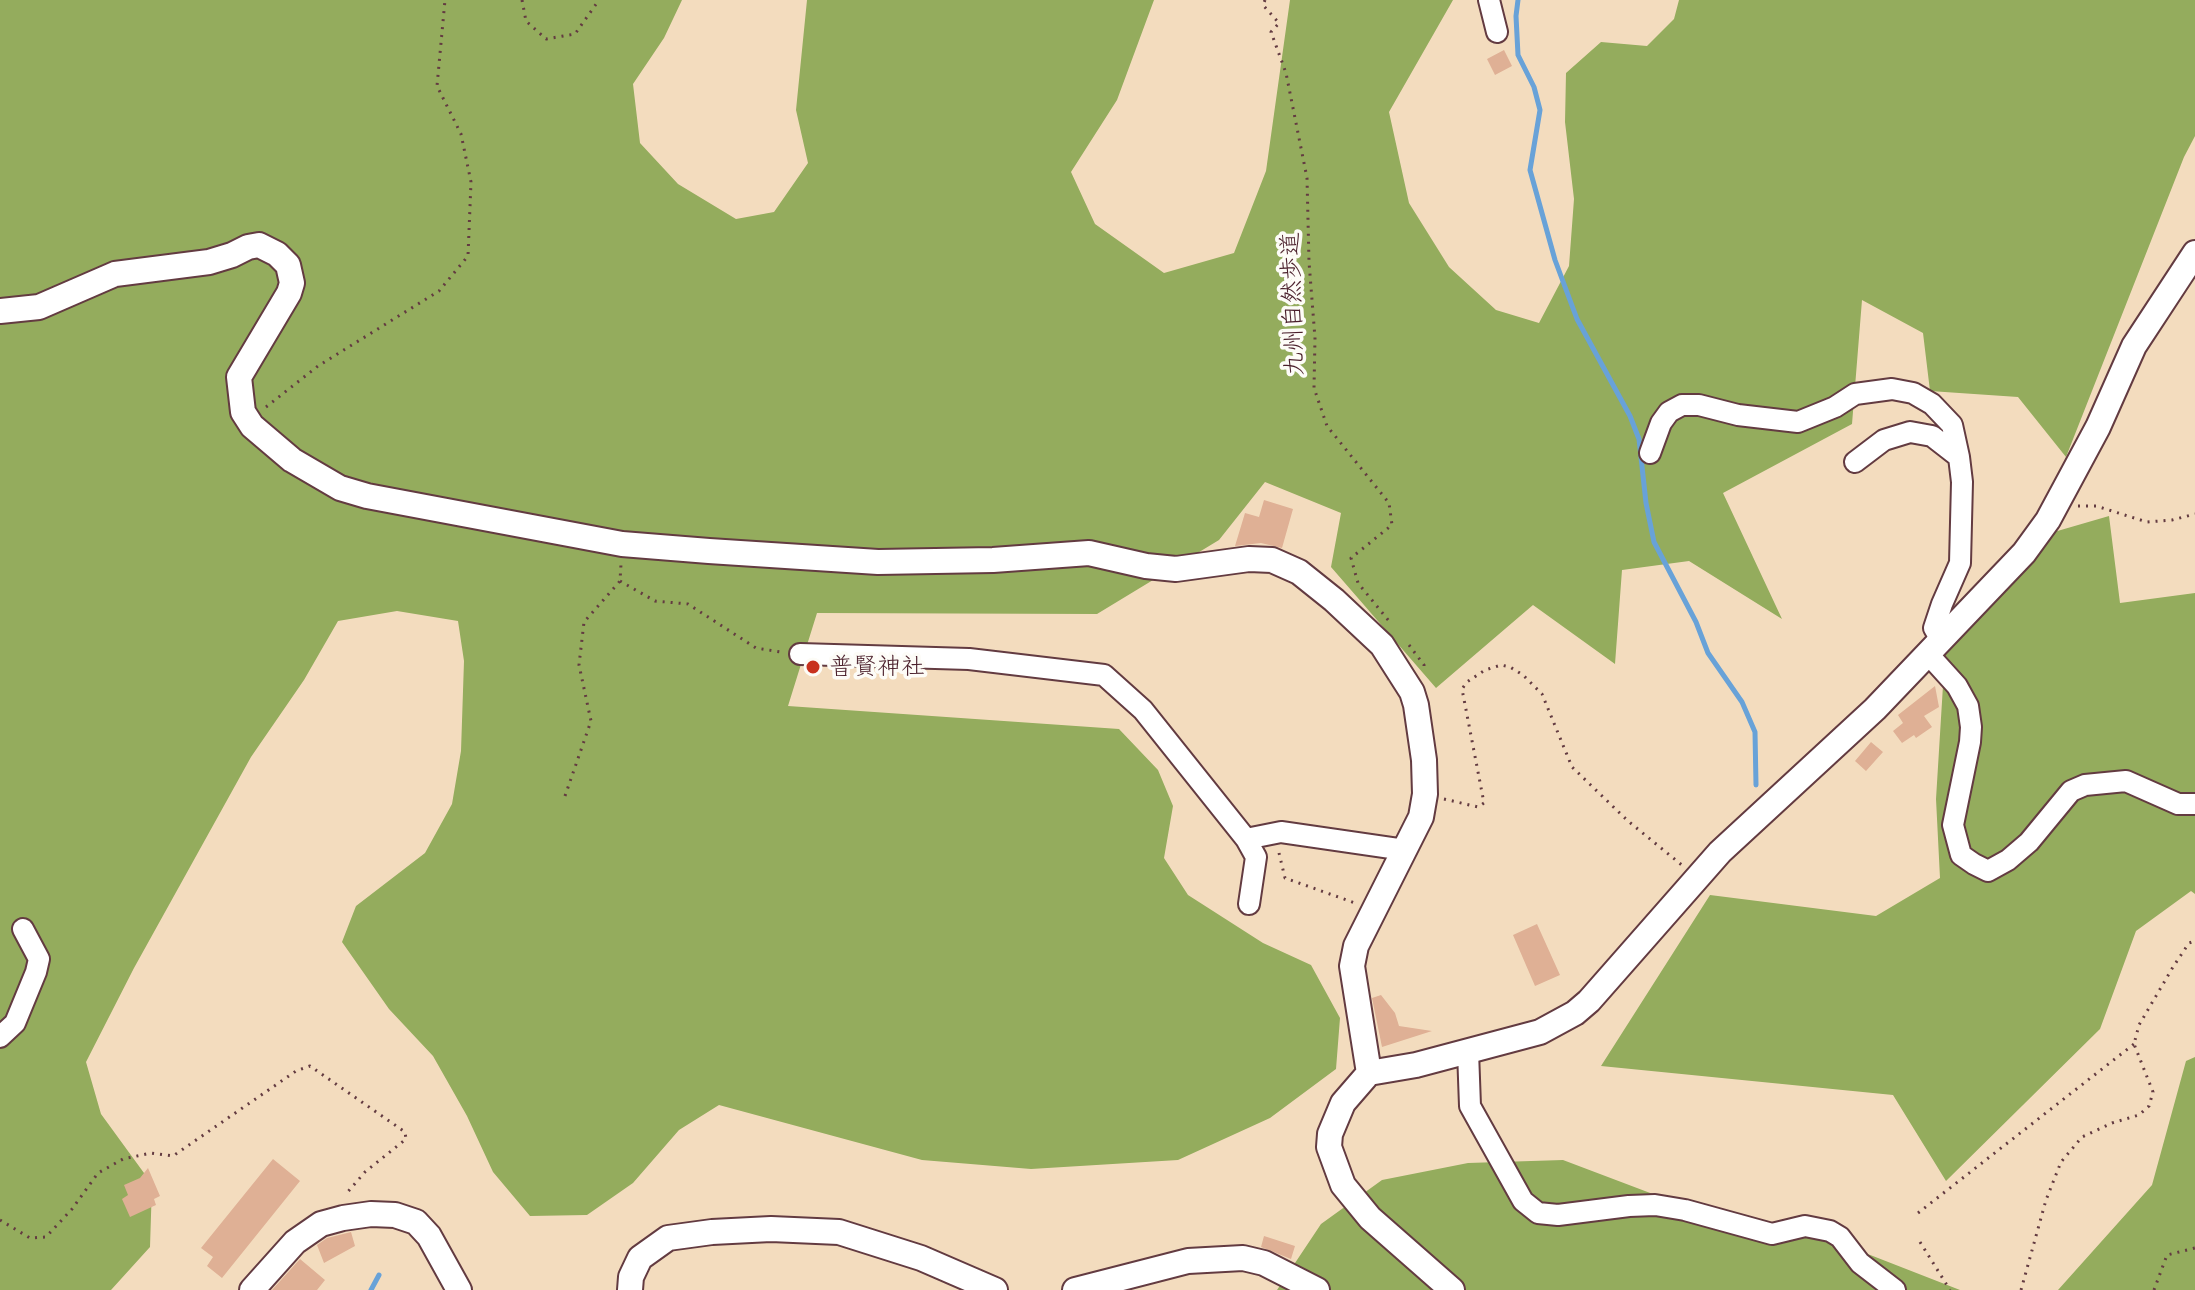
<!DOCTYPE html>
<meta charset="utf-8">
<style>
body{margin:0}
canvas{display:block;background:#f3dcbe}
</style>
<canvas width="2195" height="1290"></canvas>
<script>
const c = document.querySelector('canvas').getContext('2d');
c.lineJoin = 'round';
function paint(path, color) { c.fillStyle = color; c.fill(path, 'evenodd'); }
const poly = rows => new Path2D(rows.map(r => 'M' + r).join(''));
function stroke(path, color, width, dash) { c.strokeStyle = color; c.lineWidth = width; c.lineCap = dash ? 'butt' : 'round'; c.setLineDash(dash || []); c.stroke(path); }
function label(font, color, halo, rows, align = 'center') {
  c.font = font + ' Delius,"Klee One",sans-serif'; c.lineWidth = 7; c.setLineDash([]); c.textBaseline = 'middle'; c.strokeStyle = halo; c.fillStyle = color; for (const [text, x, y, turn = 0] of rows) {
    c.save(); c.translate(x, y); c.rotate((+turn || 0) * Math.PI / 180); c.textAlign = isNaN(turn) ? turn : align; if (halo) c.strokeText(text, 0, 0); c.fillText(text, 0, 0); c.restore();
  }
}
const forest = poly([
 [0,0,682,0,664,38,633,84,640,143,678,184,736,219,774,212,808,163,796,110,807,0,1154,0,1117,100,1071,172,1095,224,1164,273,1234,253,1266,171,1290,0,1453,0,1389,112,1409,203,1449,267,1496,310,1539,323,1569,266,1574,199,1565,122,1566,73,1601,42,1647,46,1674,19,1679,0,2195,0,2195,136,2184,157,2066,457,2018,397,1930,391,1923,333,1862,300,1852,424,1723,493,1782,619,1689,561,1622,570,1615,664,1533,605,1436,688,1331,567,1341,513,1265,482,1219,540,1097,614,817,613,788,706,1119,729,1158,770,1173,806,1164,858,1188,895,1263,943,1311,965,1340,1018,1336,1069,1270,1118,1178,1160,1031,1169,922,1160,719,1105,679,1130,633,1183,587,1215,530,1216,493,1172,467,1116,433,1056,389,1009,342,942,356,906,425,853,452,804,461,751,464,661,458,621,397,611,338,621,304,680,251,757,134,968,86,1062,101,1114,152,1184,150,1247,111,1290,0,1290],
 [2109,516,2120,603,2195,593,2195,894,2191,891,2136,931,2100,1029,1946,1181,1893,1095,1601,1066,1710,895,1876,916,1940,878,1936,799,1945,653,2054,532],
 [2195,1057,2195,1290,2058,1290,2152,1185,2186,1061],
 [1563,1160,1674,1202,1860,1251,1960,1290,1277,1290,1321,1224,1382,1180,1468,1163]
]);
const stream = poly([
 [1518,0,1516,16,1518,55,1534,87,1540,110,1530,170,1555,260,1577,319,1630,416,1639,439,1646,503,1654,542,1696,622,1708,653,1742,702,1755,732,1756,785],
 [371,1290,379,1275]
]);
const building = poly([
 [1504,50,1512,66,1495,75,1487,59],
 [1264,500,1293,509,1282,548,1261,543,1235,546,1245,513,1259,517],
 [1935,686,1939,707,1924,716,1932,727,1916,738,1914,735,1902,743,1893,731,1903,723,1898,715],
 [1871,742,1883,752,1866,771,1855,761],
 [1537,924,1560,975,1535,986,1513,935],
 [1381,995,1395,1013,1399,1026,1432,1031,1382,1047,1372,998],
 [273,1159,300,1181,222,1278,207,1266,213,1257,201,1248],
 [148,1168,160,1196,154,1199,156,1205,130,1217,122,1199,128,1195,124,1185,140,1178],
 [351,1232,355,1246,324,1263,317,1245,327,1238],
 [1264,1236,1295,1246,1291,1259,1261,1247],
 [300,1259,325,1280,317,1290,272,1290]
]);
const path = poly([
 [522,0,526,21,546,39,575,34,599,0],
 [1265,0,1263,5,1279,23,1271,32,1286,73,1307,178,1309,262,1315,338,1314,388,1327,426,1389,503,1392,525,1351,558,1358,583,1389,621],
 [266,407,318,366,439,291,468,256,471,182,461,134,437,86,445,0],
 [2078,506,2096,506,2147,522,2172,520,2195,514],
 [620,581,655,601,688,604,756,648,781,652],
 [1409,645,1424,665,1424,672],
 [565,796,591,721,579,665,584,622,620,581,621,564],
 [1444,799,1478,807,1484,803,1462,689,1467,682,1485,670,1501,665,1510,667,1523,675,1542,694,1572,767,1628,821,1683,866],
 [1279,853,1285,878,1355,903],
 [1918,1213,2134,1044],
 [0,1220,30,1238,46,1237,72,1209,98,1173,123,1159,151,1153,173,1156,296,1071,310,1066,405,1132,406,1139,365,1172,345,1195],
 [1920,1242,1950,1290],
 [2021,1290,2046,1200,2061,1162,2082,1137,2112,1123,2139,1115,2149,1106,2153,1092,2134,1044,2139,1025,2173,967,2189,943,2195,941],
 [2154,1290,2167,1255,2195,1248]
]);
const minor = poly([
 [1489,0,1497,32],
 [1650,453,1661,423,1669,412,1682,405,1699,405,1738,415,1798,422,1835,407,1855,394,1892,389,1913,393,1932,404,1952,425,1959,457],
 [1855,462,1884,440,1910,432,1932,436,1959,457,1962,482,1960,563,1942,604,1934,628,1941,640],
 [800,654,969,659,1104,675,1143,710,1246,839,1281,832,1405,850],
 [1928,654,1957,686,1968,706,1971,727,1970,742,1953,825,1961,855,1974,864,1988,871,2008,860,2029,842,2071,791,2085,785,2126,781,2178,804,2195,804],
 [1246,839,1256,857,1249,904],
 [0,1037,15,1023,36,972,39,959,23,929],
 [1468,1051,1470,1106,1523,1201,1538,1213,1558,1215,1629,1206,1655,1205,1685,1210,1772,1234,1805,1226,1830,1231,1840,1237,1860,1263,1895,1290]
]);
const tertiary = poly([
 [0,311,39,307,115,274,209,262,232,255,248,247,259,245,277,254,288,265,292,283,289,293,239,377,243,412,252,426,292,460,340,488,367,496,622,544,709,551,878,562,993,560,1089,553,1146,566,1176,569,1249,559,1272,560,1299,572,1334,600,1382,645,1412,692,1416,705,1424,760,1425,794,1421,817,1356,946,1352,966,1369,1073],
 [252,1290,295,1242,321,1224,343,1218,371,1214,395,1215,416,1222,429,1236,459,1290],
 [630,1290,631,1277,640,1258,668,1238,712,1232,771,1229,839,1232,921,1258,995,1290],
 [1075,1290,1188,1261,1243,1258,1264,1263,1317,1290],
 [1452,1290,1370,1218,1343,1185,1329,1147,1330,1134,1343,1103,1369,1073,1416,1065,1540,1032,1575,1013,1589,1001,1720,852,1875,709,2024,553,2048,520,2098,427,2134,346,2195,253]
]);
const markers = [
 [813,667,8,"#c8321e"]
];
const streetNames = [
 ["九州自然歩道",1293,304,-92]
];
const poiNames = [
 ["普賢神社",829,667]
];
paint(forest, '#94ac5d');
stroke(stream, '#68a2d8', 5);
paint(building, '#dfb095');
stroke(minor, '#633b41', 24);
stroke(tertiary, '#633b41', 28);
stroke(path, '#633b41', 3, [2, 6]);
stroke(minor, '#fff', 20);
stroke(tertiary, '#fff', 24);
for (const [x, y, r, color] of markers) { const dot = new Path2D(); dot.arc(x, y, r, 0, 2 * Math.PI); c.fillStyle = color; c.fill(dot); stroke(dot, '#fdfcf7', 3); }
label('24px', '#4a1f2b', '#fdfcf7', streetNames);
label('24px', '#4a1f2b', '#fdfcf7', poiNames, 'left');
</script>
